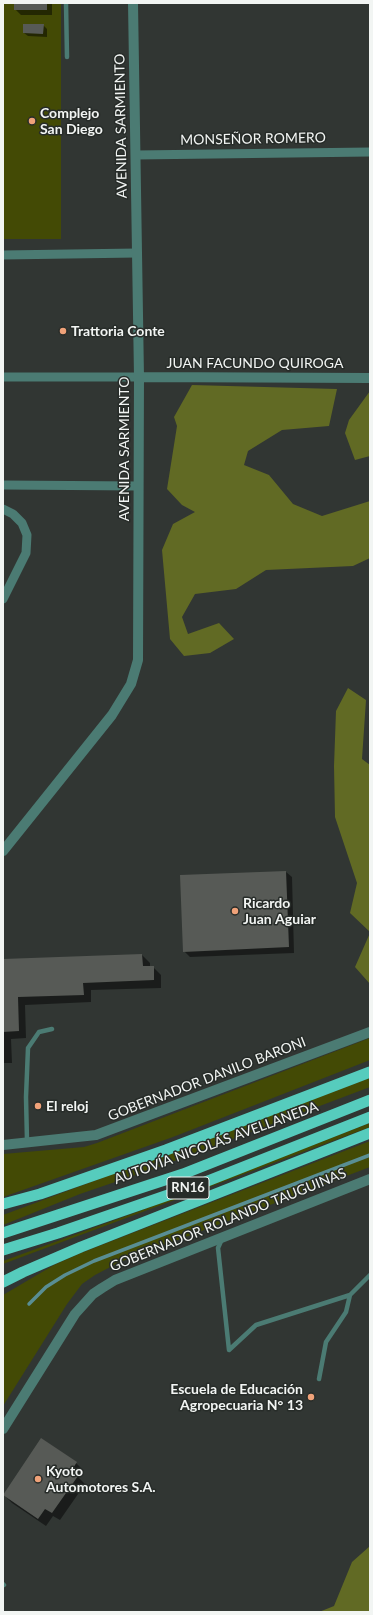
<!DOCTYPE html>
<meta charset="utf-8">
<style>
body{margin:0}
#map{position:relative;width:373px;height:1615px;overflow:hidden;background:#313633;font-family:Lato,sans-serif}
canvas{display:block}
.frame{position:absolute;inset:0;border:4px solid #f2f5f3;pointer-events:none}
</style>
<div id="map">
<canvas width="373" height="1615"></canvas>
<div class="frame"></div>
</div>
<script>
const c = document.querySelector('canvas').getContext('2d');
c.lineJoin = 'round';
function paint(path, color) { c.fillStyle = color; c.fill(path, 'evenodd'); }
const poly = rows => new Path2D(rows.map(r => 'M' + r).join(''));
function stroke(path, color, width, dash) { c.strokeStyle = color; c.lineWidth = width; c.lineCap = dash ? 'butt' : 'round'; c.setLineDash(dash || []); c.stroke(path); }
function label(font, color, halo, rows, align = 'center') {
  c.font = font + ' Lato,sans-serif'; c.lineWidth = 3; c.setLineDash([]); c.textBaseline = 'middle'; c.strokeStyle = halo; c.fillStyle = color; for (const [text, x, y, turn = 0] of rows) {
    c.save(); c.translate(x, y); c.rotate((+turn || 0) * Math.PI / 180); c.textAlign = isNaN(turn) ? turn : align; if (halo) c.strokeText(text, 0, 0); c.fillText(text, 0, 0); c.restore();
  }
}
const green = poly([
 [3,3,61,3,61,239,3,239],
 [370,1038,370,1060,173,1137,3,1197,3,1154,84,1147,97,1143],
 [370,1078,370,1087,153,1169,80,1194,3,1225,3,1215],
 [370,1123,370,1127,3,1264,3,1261,156,1205],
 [370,1141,370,1167,120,1262,95,1275,82,1284,67,1304,3,1406,3,1295,54,1265,81,1253]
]);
const forest = poly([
 [192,385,337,389,329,426,282,430,248,451,244,465,269,475,293,504,322,516,370,501,370,558,353,566,266,570,236,589,195,594,182,617,188,634,219,623,234,639,210,653,184,656,170,639,162,550,173,524,195,512,182,505,167,489,177,426,174,417],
 [370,391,370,456,355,460,345,433,349,420],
 [348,688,366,700,362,759,370,765,370,932,350,913,357,883,335,817,334,766,336,711],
 [370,933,370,984,355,967],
 [370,1546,370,1612,319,1612,334,1606,352,1562]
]);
const shadow = poly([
 [15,3,52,3,52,15,21,15,15,9],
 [43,25,47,29,47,37,28,36,24,33],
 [286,872,292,877,294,953,190,957,184,951],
 [142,955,150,963,150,967,153,967,161,975,161,988,91,990,91,1002,25,1005,26,1038,11,1039,12,1063,3,1063,3,960],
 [76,1463,84,1471,79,1478,85,1484,60,1520,53,1516,46,1526,12,1503,4,1495]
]);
const stream = poly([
 [29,1304,46,1287,65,1275,94,1261,370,1155]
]);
const building = poly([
 [14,3,47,3,47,10,14,10],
 [23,24,44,24,43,34,23,33],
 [286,871,289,947,183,952,180,875],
 [142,954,143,966,154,966,154,980,83,983,84,995,18,997,19,1031,3,1032,3,959],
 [41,1438,77,1462,71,1471,78,1476,52,1513,45,1509,38,1519,3,1495]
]);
const service = poly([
 [66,3,67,57],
 [27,1141,26,1097,28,1048,39,1032,52,1029],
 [222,1239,218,1248,229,1350,256,1325,350,1295,370,1275],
 [319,1379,326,1342,346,1312,350,1295],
 [3,1584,4,1585]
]);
const minor = poly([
 [136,155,370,152],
 [3,255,137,253],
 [3,377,139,377],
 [3,485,138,486],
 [3,509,13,514,22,523,27,535,26,553,3,599]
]);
const tertiary = poly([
 [139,377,370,378],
 [3,851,112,715,131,684,138,660,139,377,133,3],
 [3,1145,96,1135,370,1032],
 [3,1429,75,1314,93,1294,102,1288,115,1280,370,1179]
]);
const trunk = poly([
 [3,1204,40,1194,166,1150,370,1072],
 [3,1233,183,1174,370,1100],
 [3,1250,58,1233,200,1184,370,1117],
 [3,1282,23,1272,81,1247,370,1133]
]);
const markers = [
 [32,121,4,"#f0a279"],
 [63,331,4,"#f0a279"],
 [235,911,4,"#f0a279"],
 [38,1106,4,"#f0a279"],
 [311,1397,4,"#f0a279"],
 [38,1479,4,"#f0a279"]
];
const shields = [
 [188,1188,42]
];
const shieldNames = [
 ["RN16",188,1188]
];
const poiNames = [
 ["Complejo",40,113],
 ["San Diego",40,129],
 ["Trattoria Conte",71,331],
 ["Ricardo",243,903],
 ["Juan Aguiar",243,919],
 ["El reloj",46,1106],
 ["Escuela de Educación",303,1389,"right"],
 ["Agropecuaria N° 13",303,1405,"right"],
 ["Kyoto",46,1471],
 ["Automotores S.A.",46,1487]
];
const streetNames = [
 ["AVENIDA SARMIENTO",121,126,-91],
 ["MONSEÑOR ROMERO",253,139,-1],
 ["JUAN FACUNDO QUIROGA",255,363],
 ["AVENIDA SARMIENTO",124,449,-90],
 ["GOBERNADOR DANILO BARONI",207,1079,-21],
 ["AUTOVÍA NICOLÁS AVELLANEDA",216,1143,-20],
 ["GOBERNADOR ROLANDO TAUGUINAS",228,1220,-22]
];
paint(green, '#434a05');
paint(forest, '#616a24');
paint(shadow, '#0007');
stroke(stream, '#598e93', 3.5);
paint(building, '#575a56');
stroke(service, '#4b7b73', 4.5);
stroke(minor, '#4b7b73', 9);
stroke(tertiary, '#4b7b73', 10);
stroke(trunk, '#56ccbd', 11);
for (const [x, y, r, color] of markers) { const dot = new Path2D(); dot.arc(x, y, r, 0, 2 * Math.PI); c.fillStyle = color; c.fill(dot); stroke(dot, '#272c29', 1.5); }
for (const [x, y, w] of shields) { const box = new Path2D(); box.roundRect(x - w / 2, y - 11, w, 22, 3); c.fillStyle = '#272c29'; c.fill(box); stroke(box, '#f2f5f3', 1); }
label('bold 13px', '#f2f5f3', null, shieldNames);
label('bold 14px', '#f2f5f3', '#272c29', poiNames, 'left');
label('14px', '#f2f5f3', '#272c29', streetNames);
</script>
